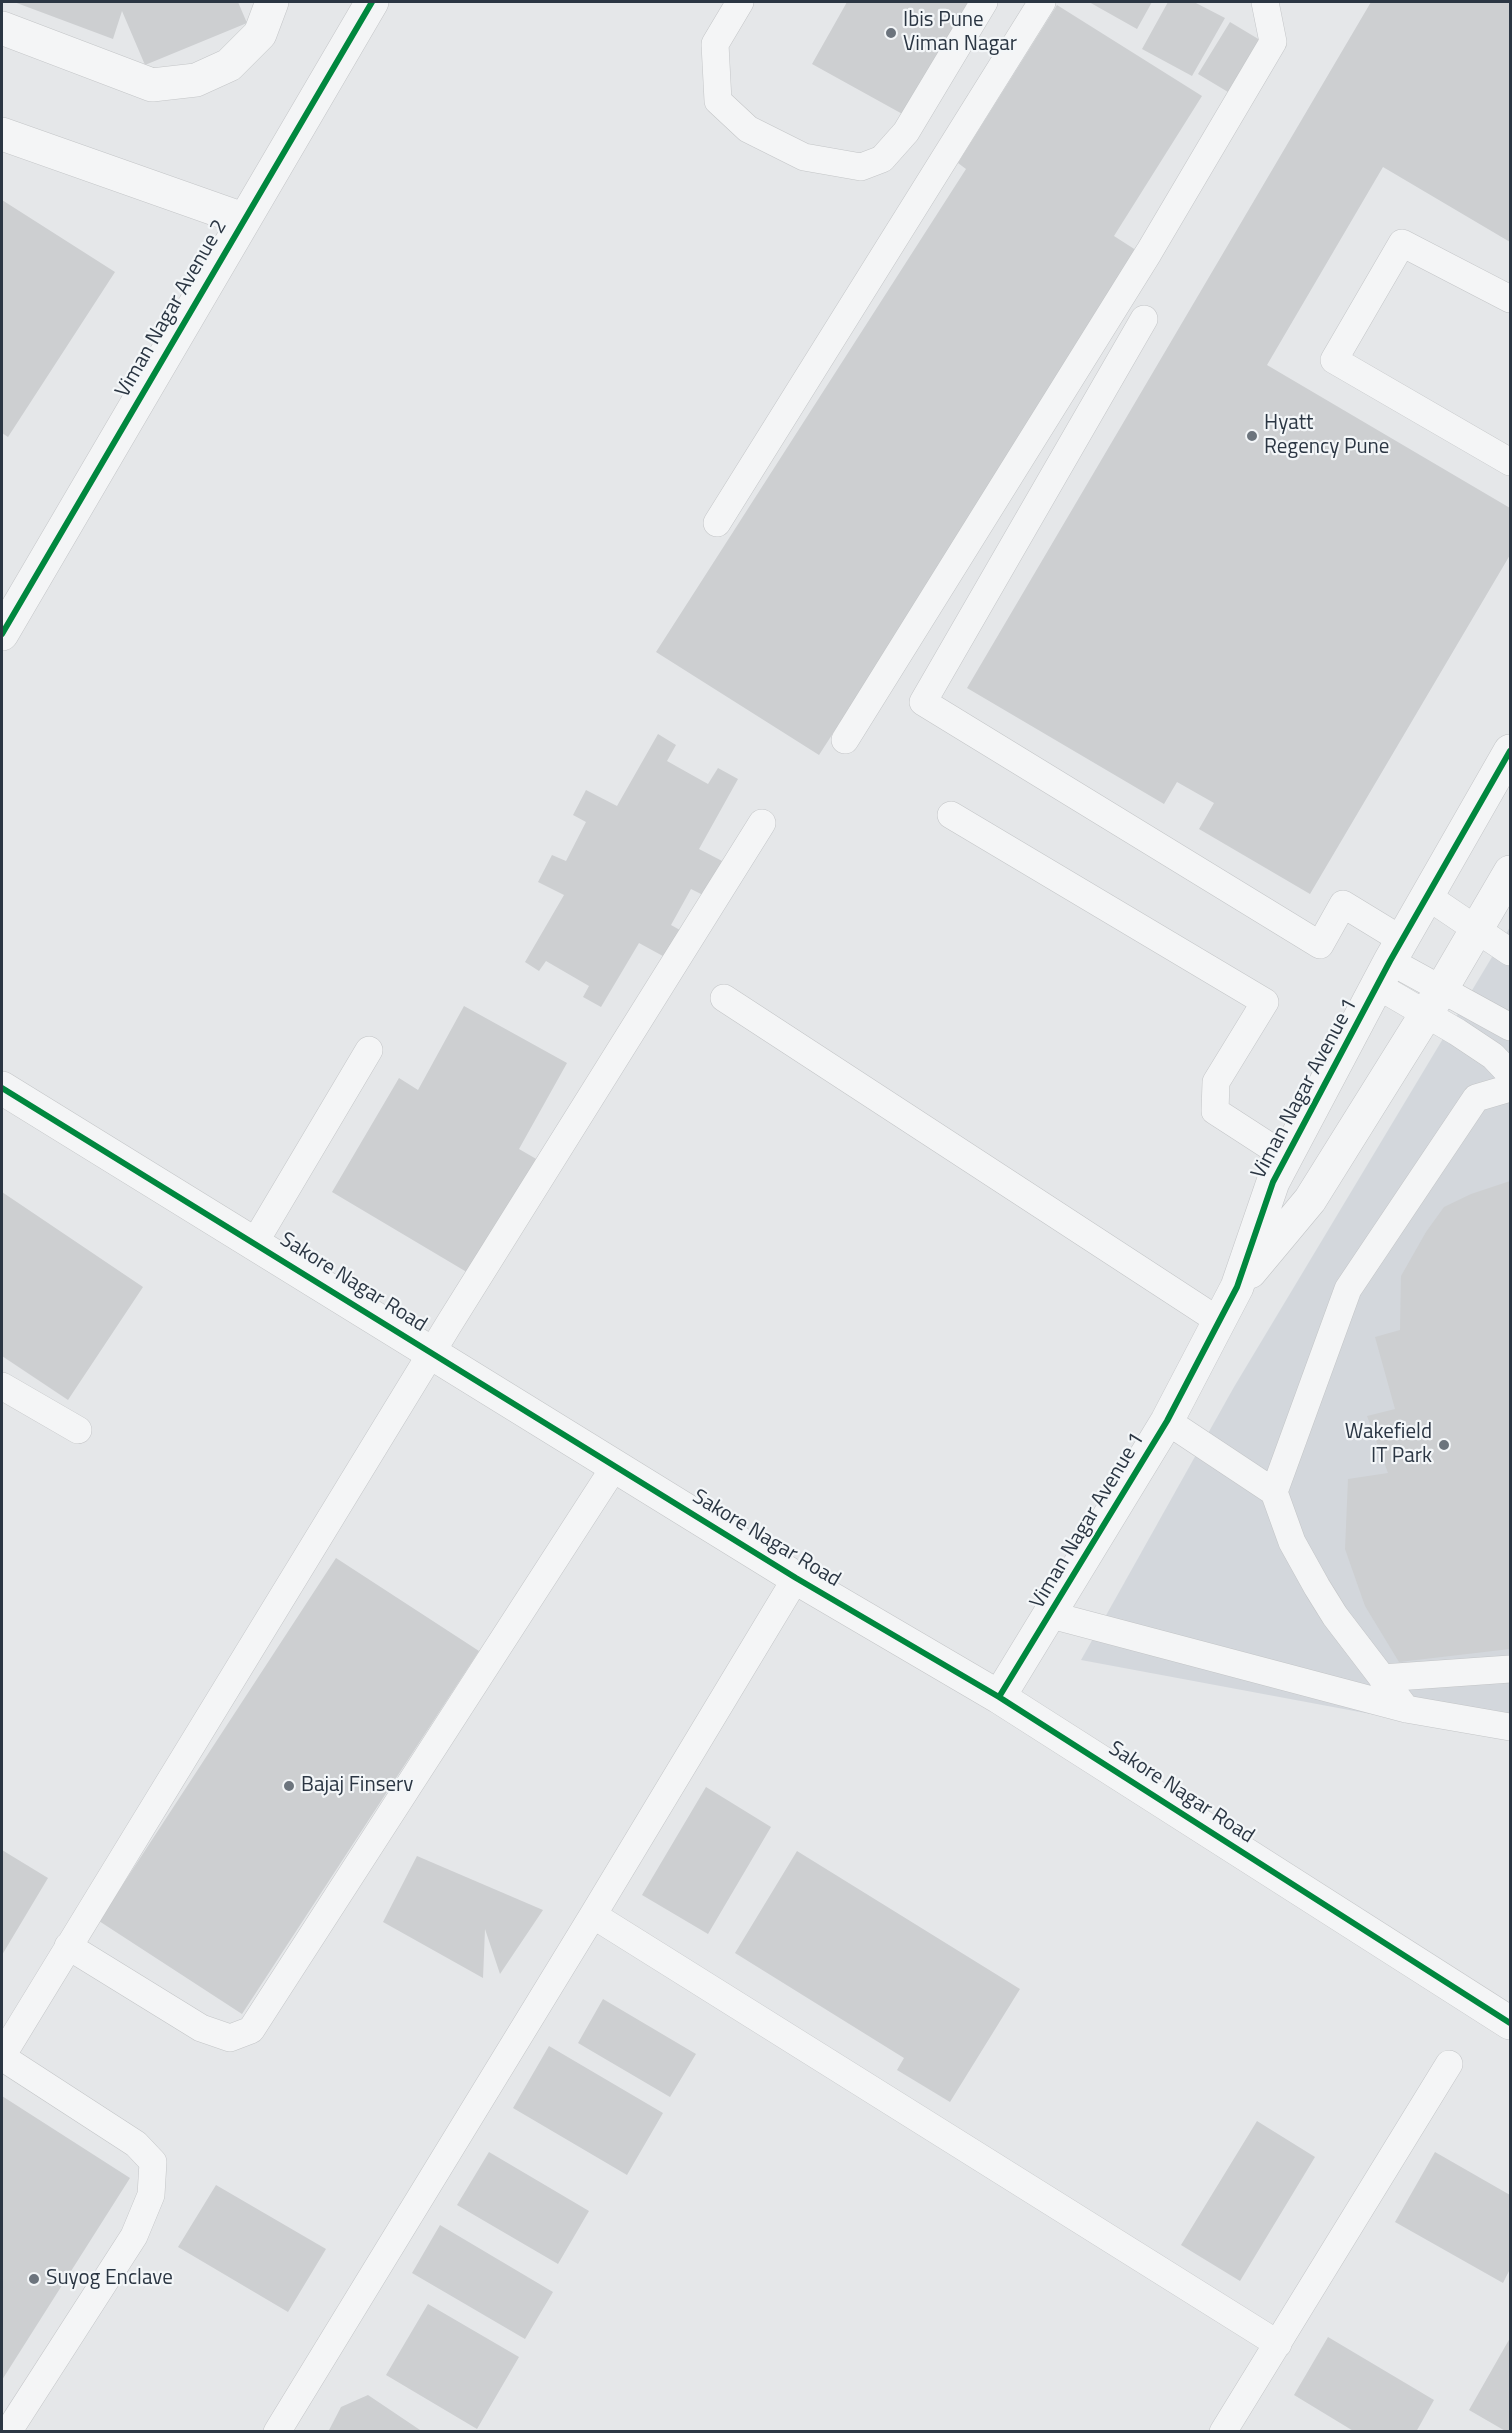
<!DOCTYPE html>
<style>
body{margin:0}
#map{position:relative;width:1512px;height:2433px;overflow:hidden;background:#e5e7e9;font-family:"Titillium Web",sans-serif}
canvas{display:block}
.frame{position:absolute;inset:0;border:3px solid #2b3643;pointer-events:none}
</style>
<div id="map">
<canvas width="1512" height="2433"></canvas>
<div class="frame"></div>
</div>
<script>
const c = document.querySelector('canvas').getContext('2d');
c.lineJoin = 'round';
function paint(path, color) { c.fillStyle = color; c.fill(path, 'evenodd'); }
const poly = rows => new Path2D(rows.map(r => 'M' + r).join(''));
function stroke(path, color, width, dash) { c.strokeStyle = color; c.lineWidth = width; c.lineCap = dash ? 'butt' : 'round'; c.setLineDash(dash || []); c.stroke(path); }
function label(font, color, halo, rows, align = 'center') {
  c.font = font + ' "Titillium Web",sans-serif'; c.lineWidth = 4.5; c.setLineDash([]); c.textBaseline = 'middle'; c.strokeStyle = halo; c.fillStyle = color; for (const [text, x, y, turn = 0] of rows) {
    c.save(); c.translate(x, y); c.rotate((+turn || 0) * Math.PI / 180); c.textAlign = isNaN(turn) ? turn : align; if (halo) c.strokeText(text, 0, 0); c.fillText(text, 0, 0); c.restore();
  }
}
const built = poly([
 [1510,927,1510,1740,1081,1660,1234,1387]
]);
const building = poly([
 [14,2,238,2,247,23,145,65,122,11,113,39],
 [847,2,971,2,906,116,812,64],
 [1089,2,1152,2,1137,29],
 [1168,2,1194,2,1225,18,1192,76,1142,49],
 [1371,2,1510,2,1510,242,1383,167,1267,365,1510,508,1510,555,1310,894,1199,829,1214,803,1177,782,1164,804,967,688],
 [1057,5,1202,96,1114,236,1142,254,819,755,656,652,966,169,958,163],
 [1230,22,1265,43,1233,95,1198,74],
 [2,200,115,272,8,437,2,433],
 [658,734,676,745,667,761,708,784,718,768,738,779,699,849,726,863,707,897,691,889,671,925,687,934,672,961,639,943,601,1007,583,997,589,986,546,961,539,971,525,962,564,895,538,882,552,855,566,861,586,822,573,815,586,790,617,806],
 [464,1006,567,1063,519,1149,538,1160,470,1274,332,1192,399,1078,418,1090],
 [1510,1181,1510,1649,1399,1662,1365,1606,1345,1549,1348,1479,1388,1473,1367,1416,1395,1409,1375,1337,1400,1330,1401,1276,1426,1232,1444,1207,1471,1194],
 [2,1192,143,1287,68,1400,2,1356],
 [336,1558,479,1651,242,2014,99,1921],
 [706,1787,771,1827,708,1934,642,1895],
 [2,1850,48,1878,2,1955],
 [797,1851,1020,1989,950,2102,897,2070,904,2058,735,1953],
 [417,1856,543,1910,500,1974,485,1929,483,1978,383,1922],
 [603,1999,696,2054,670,2097,578,2043],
 [549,2046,663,2113,627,2175,513,2108],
 [2,2096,130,2178,2,2380],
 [1257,2121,1315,2157,1240,2281,1181,2245],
 [489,2152,589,2211,558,2264,457,2205],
 [1435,2152,1510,2195,1510,2269,1503,2283,1395,2222],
 [216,2185,326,2249,288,2312,178,2247],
 [440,2225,553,2292,525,2339,412,2273],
 [428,2304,519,2357,477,2429,386,2375],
 [1328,2337,1434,2400,1416,2432,1355,2432,1294,2395],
 [1510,2338,1510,2432,1507,2432,1469,2410],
 [368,2395,423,2432,328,2432,341,2407]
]);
const service = poly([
 [740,2,715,44,718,101,748,129,804,157,861,167,882,159,906,132,984,2],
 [1510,299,1402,243,1334,360,1510,462],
 [1144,319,923,702,1320,945,1343,904,1402,940],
 [717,523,1042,2],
 [845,740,1149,252,1273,42,1265,2],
 [951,815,1265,1002,1216,1082,1215,1111,1286,1157],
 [1427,896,1510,952],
 [1390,961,1510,1027],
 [1378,986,1457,1032,1493,1056,1510,1074],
 [724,998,1219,1321],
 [255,1242,369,1050],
 [2,1386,78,1430],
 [1167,1421,1274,1492,1292,1542,1317,1587,1335,1616,1406,1709],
 [1274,1492,1348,1289,1476,1098,1510,1088],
 [1051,1615,1406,1709,1510,1727],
 [1382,1678,1510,1669],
 [593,1915,1278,2344],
 [68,1946,201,2028,230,2038,251,2030,615,1466],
 [2,2056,449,1324,762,823],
 [2,2057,136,2144,153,2162,151,2195,134,2236,8,2432],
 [277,2432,593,1915,796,1578],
 [1223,2432,1449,2064]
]);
const minor = poly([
 [2,28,152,85,196,80,229,65,260,34,272,2],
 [2,134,243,219]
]);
const tertiary = poly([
 [2,634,372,2],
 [2,1088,796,1578,999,1697,1510,2023],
 [1250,1272,1310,1200,1441,990,1510,872],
 [999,1697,1167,1421,1237,1287,1273,1182,1390,961,1510,751]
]);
const cycleway = poly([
 [2,634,372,2],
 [2,1088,796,1578,999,1697,1510,2023],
 [999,1697,1167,1421,1237,1287,1273,1182,1390,961,1510,751]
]);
const markers = [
 [891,33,6,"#6c747d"],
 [1252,436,6,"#6c747d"],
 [1444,1445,6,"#6c747d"],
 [289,1786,6,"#6c747d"],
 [34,2279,6,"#6c747d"]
];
const poiNames = [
 ["Ibis Pune",903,21],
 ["Viman Nagar",903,45],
 ["Hyatt",1264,424],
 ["Regency Pune",1264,448],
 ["Wakefield",1432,1433,"right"],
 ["IT Park",1432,1457,"right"],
 ["Bajaj Finserv",301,1786],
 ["Suyog Enclave",46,2279]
];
const streetNames = [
 ["Viman Nagar Avenue 2",172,309,-60],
 ["Viman Nagar Avenue 1",1305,1089,-62],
 ["Sakore Nagar Road",353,1283,32],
 ["Viman Nagar Avenue 1",1088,1521,-59],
 ["Sakore Nagar Road",766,1539,31],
 ["Sakore Nagar Road",1181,1793,33]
];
paint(built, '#d3d7dc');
paint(building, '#cdcfd1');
stroke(service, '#c3c5c7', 28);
stroke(minor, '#c3c5c7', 34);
stroke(tertiary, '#c3c5c7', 34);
stroke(service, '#f4f5f6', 27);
stroke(minor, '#f4f5f6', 33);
stroke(tertiary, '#f4f5f6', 33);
stroke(cycleway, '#00873e', 6);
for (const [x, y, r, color] of markers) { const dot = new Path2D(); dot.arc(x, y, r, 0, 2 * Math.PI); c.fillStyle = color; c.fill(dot); stroke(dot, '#f3f6f8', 2); }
label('21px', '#2b3643', '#f3f6f8', poiNames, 'left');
label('21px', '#2b3643', '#f3f6f8', streetNames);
</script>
